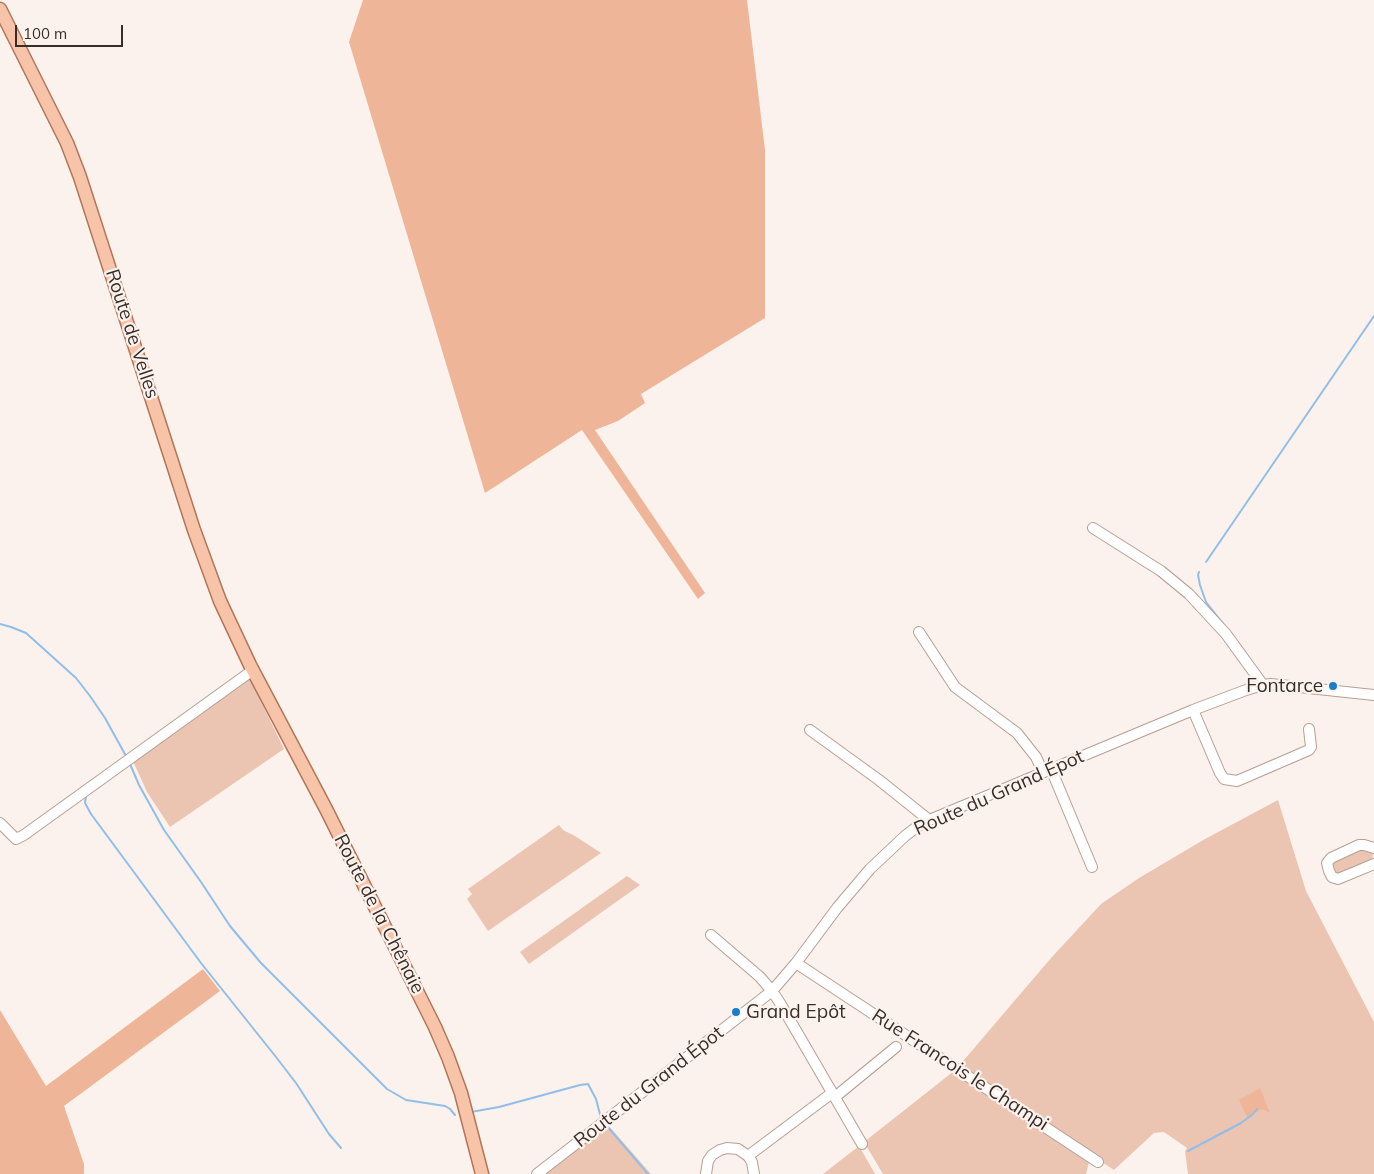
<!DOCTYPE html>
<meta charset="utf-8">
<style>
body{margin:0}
#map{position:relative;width:1374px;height:1174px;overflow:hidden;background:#fcf2ed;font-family:Mulish,sans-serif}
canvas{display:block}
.scale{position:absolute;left:15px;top:25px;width:108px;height:22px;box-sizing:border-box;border:2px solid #372e2a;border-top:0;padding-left:6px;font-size:15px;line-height:18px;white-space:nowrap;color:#372e2a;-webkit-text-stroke:4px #fcf2ed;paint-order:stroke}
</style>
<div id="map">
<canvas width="1374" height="1174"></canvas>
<div class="scale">100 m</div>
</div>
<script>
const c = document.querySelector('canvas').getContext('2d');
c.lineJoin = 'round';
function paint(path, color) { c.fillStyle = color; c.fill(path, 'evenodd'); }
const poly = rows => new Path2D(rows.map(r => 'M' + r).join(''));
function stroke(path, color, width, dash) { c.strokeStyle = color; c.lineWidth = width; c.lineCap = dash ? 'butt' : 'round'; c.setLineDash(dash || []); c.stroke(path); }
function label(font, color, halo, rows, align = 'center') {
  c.font = font + ' Mulish,sans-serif'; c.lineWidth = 4.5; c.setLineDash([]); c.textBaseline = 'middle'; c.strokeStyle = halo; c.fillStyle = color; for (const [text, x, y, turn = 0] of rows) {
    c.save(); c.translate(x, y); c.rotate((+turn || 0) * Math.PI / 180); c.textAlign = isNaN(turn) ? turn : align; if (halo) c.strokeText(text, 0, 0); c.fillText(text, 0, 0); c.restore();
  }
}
const green = poly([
 [247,677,250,679,284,749,170,827,147,792,132,759],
 [1278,800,1306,891,1374,1022,1374,1174,1188,1174,1185,1151,1187,1148,1164,1132,1154,1133,1114,1170,958,1067,1051,958,1101,904,1139,878,1205,839],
 [559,825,563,830,575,836,601,853,488,931,467,899,472,894,468,889],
 [1360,848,1372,852,1373,856,1371,862,1339,875,1335,872,1333,868,1334,860],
 [627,876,640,885,529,964,520,952],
 [954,1071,1089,1162,1086,1174,883,1174,864,1142],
 [608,1125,651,1174,543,1174],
 [859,1146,875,1174,823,1174]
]);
const forest = poly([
 [363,0,747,0,765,150,765,318,641,394,645,403,618,421,595,430,705,593,698,599,582,430,485,493,349,42],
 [203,969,220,991,64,1106,84,1164,84,1174,0,1174,0,1010,46,1086],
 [1260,1088,1270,1113,1262,1109,1247,1117,1239,1100]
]);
const stream = poly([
 [1206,562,1374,316],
 [1199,572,1198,575,1200,585,1206,602,1225,626],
 [0,624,11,627,26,633,76,678,90,696,105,718,126,756],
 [130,764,139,785,164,830,201,882,230,926,261,963,387,1089,406,1100,445,1106,450,1109,455,1115],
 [86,796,85,803,91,814,201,963,276,1057,296,1083,329,1134,341,1148],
 [471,1112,499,1107,580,1085,588,1084,596,1099,601,1118],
 [607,1126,648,1174],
 [1188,1151,1241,1123,1253,1114,1257,1109]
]);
const minor = poly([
 [1093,528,1161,571,1189,594,1226,634,1263,685],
 [919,632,955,687,1017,733,1036,757,1043,772],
 [1193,710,1220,773,1224,779,1237,781,1309,750,1311,747,1309,729],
 [810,730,879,780,929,820],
 [1051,769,1092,867],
 [0,823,16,839,24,835,253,670],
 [1374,848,1364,845,1359,845,1331,858,1327,863,1329,871,1332,877,1338,879,1374,864],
 [711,935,760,977,772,991,780,1003,862,1144],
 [796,963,1098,1162],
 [835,1097,896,1047],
 [748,1156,832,1093],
 [537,1174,772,991,796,963,837,908,870,869,905,836,922,823,1193,710,1246,690,1263,685,1271,684,1374,695],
 [706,1174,708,1161,712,1155,720,1150,727,1148,738,1149,748,1156,752,1162,754,1174]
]);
const major = poly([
 [0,9,67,143,80,177,194,530,220,601,250,665,326,809,435,1027,448,1057,461,1093,482,1174]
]);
const markers = [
 [1333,686,5,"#197ec9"],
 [736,1012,5,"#197ec9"]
];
const streetNames = [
 ["Route de Velles",132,334,72],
 ["Route du Grand Épot",999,793,-24],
 ["Route de la Chênaie",379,914,63],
 ["Rue Francois le Champi",960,1070,33],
 ["Route du Grand Épot",649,1087,-38]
];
const poiNames = [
 ["Fontarce",1323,686],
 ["Grand Epôt",746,1012,"left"]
];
paint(green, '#ebc5b1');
paint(forest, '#efb598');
stroke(stream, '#91bee9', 2);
stroke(minor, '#b59f94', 12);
stroke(major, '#b17657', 15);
stroke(minor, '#fff', 10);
stroke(major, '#f8c4a9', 12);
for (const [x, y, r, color] of markers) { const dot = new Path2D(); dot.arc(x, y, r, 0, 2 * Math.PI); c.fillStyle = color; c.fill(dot); stroke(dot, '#fcf2ed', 2); }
label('19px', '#372e2a', '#fcf2ed', streetNames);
label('19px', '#372e2a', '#fcf2ed', poiNames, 'right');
</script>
